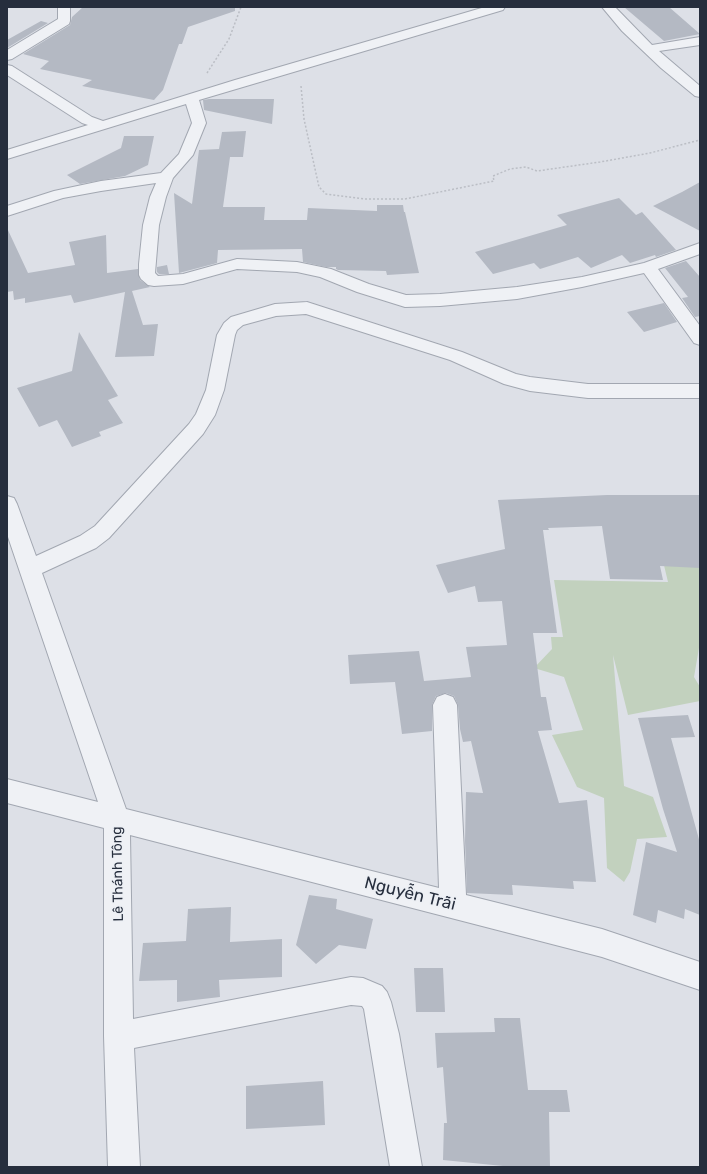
<!DOCTYPE html>
<meta charset="utf-8">
<style>
body{margin:0}
#map{position:relative;width:707px;height:1174px;overflow:hidden;background:#dde0e7;font-family:Rubik,sans-serif}
canvas{display:block}
.frame{position:absolute;inset:0;border:8px solid #262e3d;pointer-events:none}
</style>
<div id="map">
<canvas width="707" height="1174"></canvas>
<div class="frame"></div>
</div>
<script>
const c = document.querySelector('canvas').getContext('2d');
c.lineJoin = 'round';
function paint(path, color) { c.fillStyle = color; c.fill(path, 'evenodd'); }
const poly = rows => new Path2D(rows.map(r => 'M' + r).join(''));
function stroke(path, color, width, dash) { c.strokeStyle = color; c.lineWidth = width; c.lineCap = dash ? 'butt' : 'round'; c.setLineDash(dash || []); c.stroke(path); }
function label(font, color, halo, rows, align = 'center') {
  c.font = font + ' Rubik,sans-serif'; c.lineWidth = 3; c.setLineDash([]); c.textBaseline = 'middle'; c.strokeStyle = halo; c.fillStyle = color; for (const [text, x, y, turn = 0] of rows) {
    c.save(); c.translate(x, y); c.rotate((+turn || 0) * Math.PI / 180); c.textAlign = isNaN(turn) ? turn : align; if (halo) c.strokeText(text, 0, 0); c.fillText(text, 0, 0); c.restore();
  }
}
const green = poly([
 [657,536,700,536,700,642,694,677,700,687,700,701,628,715,613,655,624,786,653,797,667,837,637,839,630,872,624,882,607,868,604,798,577,787,552,735,583,730,564,677,534,668,552,649,551,637,563,637,554,580,668,582]
]);
const building = poly([
 [83,7,235,7,235,11,188,27,182,44,179,44,163,90,154,100,82,86,92,80,40,69,49,61,23,54,70,25,72,17],
 [624,7,669,7,700,34,664,41],
 [41,21,48,23,7,48,7,40],
 [209,99,274,99,272,124,204,110,203,100],
 [246,131,243,157,230,157,223,207,265,207,264,220,307,220,308,208,377,211,377,205,403,205,404,212,405,212,419,273,387,275,386,271,338,270,336,269,336,267,326,267,303,262,302,249,218,250,217,263,179,273,174,193,192,204,199,150,219,149,222,132],
 [124,136,154,136,148,165,125,176,80,184,67,175,121,148],
 [700,182,700,231,653,206,682,192],
 [619,198,636,215,642,212,676,250,656,257,655,255,630,263,622,255,591,268,578,257,540,269,534,263,493,274,475,252,567,225,557,215],
 [7,228,28,273,75,265,69,242,106,235,107,273,138,269,140,280,150,287,132,291,143,325,158,324,154,356,115,357,125,292,74,303,71,295,25,303,25,298,14,300,13,291,7,292],
 [686,261,700,277,700,316,695,317,682,298,688,297,665,268],
 [167,265,169,274,159,274,157,272,157,267],
 [664,303,677,322,644,332,627,312],
 [79,332,118,396,108,400,123,423,99,432,101,436,72,447,57,420,39,427,17,388,72,371],
 [607,495,700,495,700,568,660,566,663,580,610,579,602,526,548,528,549,530,543,530,557,633,533,633,541,697,546,697,552,730,538,731,559,803,587,800,596,882,573,881,574,889,512,885,513,895,467,893,465,841,466,792,483,793,471,741,463,742,460,729,458,705,454,696,446,693,436,696,432,705,432,731,402,734,395,682,350,684,348,655,419,651,424,681,471,677,466,647,507,645,502,601,478,602,475,586,448,593,436,565,505,549,498,500],
 [688,715,695,737,671,738,700,843,700,915,685,909,684,919,658,910,656,923,633,915,646,842,677,852,663,809,638,718],
 [309,895,337,899,336,909,373,919,366,949,339,945,316,964,296,945],
 [231,907,230,942,282,939,282,977,219,980,220,997,177,1002,177,980,139,981,143,943,186,941,188,909],
 [414,968,443,968,445,1012,416,1012],
 [494,1018,520,1018,528,1090,567,1090,570,1112,549,1112,550,1167,513,1167,443,1160,444,1123,447,1123,443,1067,437,1068,435,1033,495,1032],
 [323,1081,325,1125,246,1129,246,1086]
]);
const path = poly([
 [207,73,229,39,241,7],
 [301,86,304,119,319,187,326,194,365,199,405,199,494,181,493,176,510,169,526,167,537,171,600,162,650,153,700,140]
]);
const minor = poly([
 [58,7,70,7,70,21,69,24,12,59,7,60,7,50,58,19,58,7],
 [485,7,505,7,503,10,199,100,206,123,193,155,173,178,166,197,159,225,155,273,158,276,183,274,237,259,297,262,331,269,369,284,406,295,440,294,517,287,582,277,644,263,700,243,700,254,658,269,700,326,700,345,694,343,644,273,582,287,517,299,440,306,405,307,357,292,320,277,297,272,237,269,183,284,154,286,148,285,141,279,139,275,139,264,143,225,150,197,156,183,101,191,63,198,7,216,7,206,54,191,101,181,161,173,179,154,192,123,186,104,7,159,7,150,88,125,82,123,7,75,7,65,12,66,92,117,103,121,235,80,485,7],
 [602,7,615,7,652,45,700,37,700,45,659,51,700,86,700,97,695,96,661,68,622,31,602,7],
 [307,302,462,352,516,374,530,377,588,384,700,384,700,398,588,398,530,391,504,384,450,360,306,314,276,316,243,325,237,330,235,335,224,390,215,415,203,434,109,538,96,548,42,573,126,809,439,888,433,705,437,697,445,694,453,697,457,705,466,895,602,929,700,962,700,990,602,957,130,835,133,1019,351,977,363,978,382,986,387,992,391,1002,399,1034,422,1167,390,1167,364,1009,362,1006,351,1005,134,1048,140,1167,108,1167,104,1036,104,828,7,803,7,779,98,802,7,534,7,496,14,498,17,504,36,556,80,536,95,526,189,424,196,414,206,390,217,335,224,323,231,317,275,304,307,302]
]);
const streetNames = [
 ["Lê Thánh Tông",118,874,-91]
];
const nearStreetnames = [
 ["Nguyễn Trãi",410,894,14]
];
paint(green, '#c2d1be');
paint(building, '#b4b9c3');
stroke(minor, '#a2a7b1', 2);
stroke(path, '#bbbec5', 1.5, [2, 2]);
paint(minor, '#eff1f5');
label('14px', '#262e3d', '#eceff4', streetNames);
label('17px', '#262e3d', '#eceff4', nearStreetnames);
</script>
